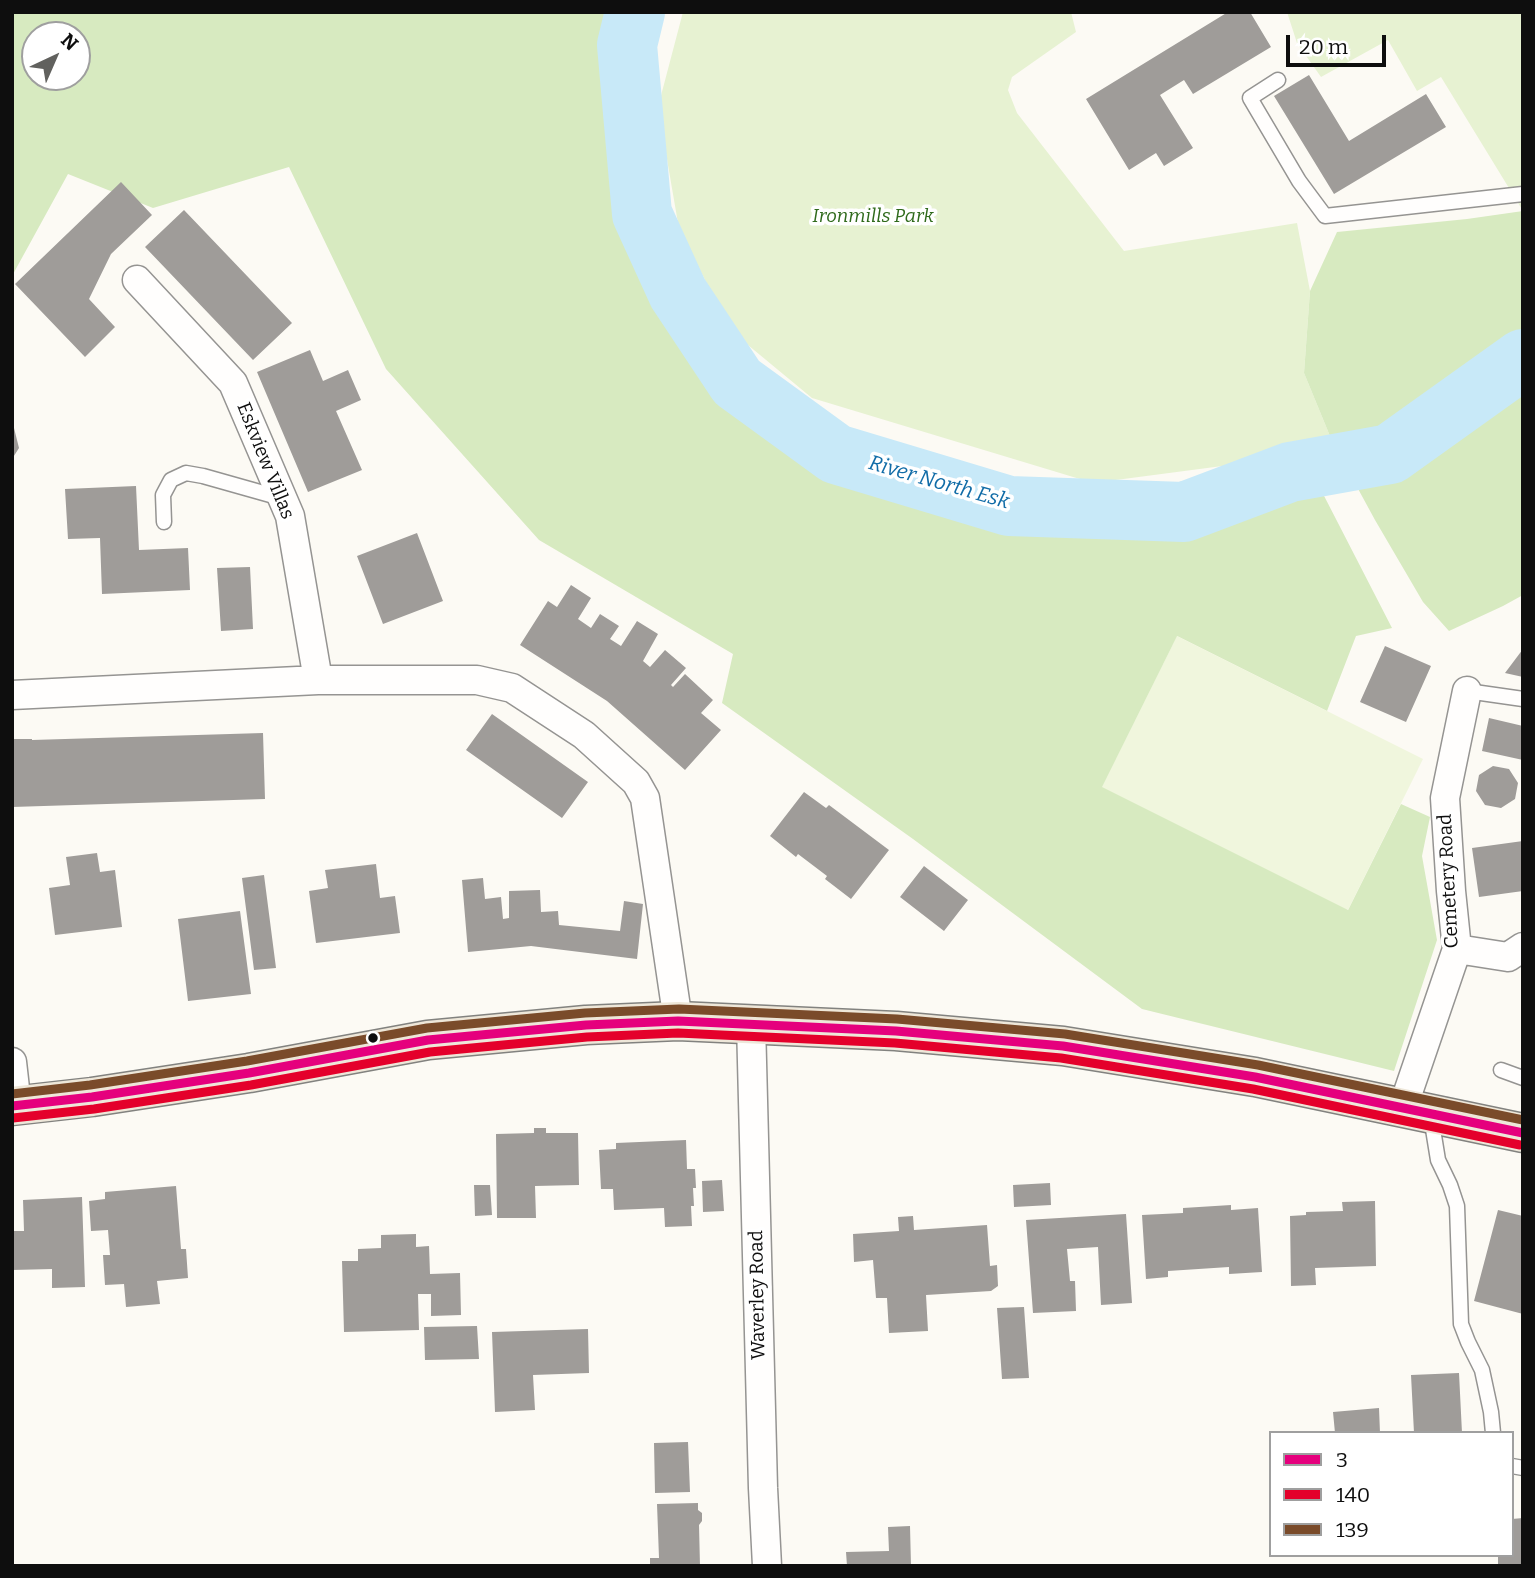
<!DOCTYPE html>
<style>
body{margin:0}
#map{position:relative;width:1535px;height:1578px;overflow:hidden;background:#fcfaf4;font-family:Bitter,serif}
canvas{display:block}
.frame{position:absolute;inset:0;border:14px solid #0e0e0e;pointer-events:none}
.legend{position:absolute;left:1269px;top:1431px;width:245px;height:126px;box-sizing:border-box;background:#fff;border:2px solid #9f9f9f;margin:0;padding:9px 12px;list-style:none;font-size:21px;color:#0e0e0e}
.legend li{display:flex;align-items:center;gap:14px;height:35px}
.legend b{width:35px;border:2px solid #9f9f9f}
.north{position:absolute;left:21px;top:21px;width:70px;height:70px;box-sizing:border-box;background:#fff;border:2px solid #9f9f9f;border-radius:50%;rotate:44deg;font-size:19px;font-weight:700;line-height:28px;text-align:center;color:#0e0e0e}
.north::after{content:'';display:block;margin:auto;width:24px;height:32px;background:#61615e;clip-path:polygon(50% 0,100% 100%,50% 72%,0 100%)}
.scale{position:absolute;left:1286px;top:35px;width:100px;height:32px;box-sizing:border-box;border:4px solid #0e0e0e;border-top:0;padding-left:9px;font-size:21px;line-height:24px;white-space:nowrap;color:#0e0e0e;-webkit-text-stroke:5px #fff;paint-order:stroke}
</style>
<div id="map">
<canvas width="1535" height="1578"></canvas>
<div class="frame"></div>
<ul class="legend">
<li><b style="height:9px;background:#e5007d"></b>3</li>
<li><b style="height:9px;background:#e4002b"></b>140</li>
<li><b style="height:9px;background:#7a4b2a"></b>139</li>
</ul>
<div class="north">N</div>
<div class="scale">20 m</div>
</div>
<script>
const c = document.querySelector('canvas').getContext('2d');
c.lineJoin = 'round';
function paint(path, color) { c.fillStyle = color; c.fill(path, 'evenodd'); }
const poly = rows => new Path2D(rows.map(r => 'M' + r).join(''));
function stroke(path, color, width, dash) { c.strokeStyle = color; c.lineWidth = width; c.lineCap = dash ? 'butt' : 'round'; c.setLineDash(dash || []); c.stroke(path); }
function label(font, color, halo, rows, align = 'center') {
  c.font = font + ' Bitter,serif'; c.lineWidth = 7; c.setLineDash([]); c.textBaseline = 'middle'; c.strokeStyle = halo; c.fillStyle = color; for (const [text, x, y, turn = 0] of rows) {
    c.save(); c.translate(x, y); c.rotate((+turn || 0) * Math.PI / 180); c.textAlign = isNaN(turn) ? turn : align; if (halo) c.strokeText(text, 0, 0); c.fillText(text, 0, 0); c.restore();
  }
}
const green = poly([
 [683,12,1071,12,1076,32,1012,77,1008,90,1017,113,1124,251,1297,223,1310,291,1304,373,1332,441,1268,460,1093,483,812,398,731,331,679,229,658,107],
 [1287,12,1523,12,1523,211,1441,77,1417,91,1388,40,1321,77,1297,43]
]);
const forest = poly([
 [12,12,609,12,604,39,615,136,652,291,734,401,816,465,914,501,1061,534,1202,523,1320,488,1392,628,1356,636,1327,711,1177,636,1348,910,1401,804,1430,817,1422,856,1437,940,1394,1071,1142,1009,913,839,722,703,733,654,539,540,386,369,289,167,153,208,68,174,12,276],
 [35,35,77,35,77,77,35,77],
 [1523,211,1523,595,1503,606,1449,631,1423,602,1375,520,1332,441,1304,373,1310,291,1337,232,1467,219]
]);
const pitch = poly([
 [1177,636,1423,759,1348,910,1102,787]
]);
const river = poly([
 [635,12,627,45,642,214,678,293,737,382,836,454,1009,506,1184,512,1290,472,1390,454,1523,359]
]);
const building = poly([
 [1228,12,1250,12,1271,47,1193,94,1184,80,1160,95,1193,148,1164,166,1156,153,1129,170,1086,99],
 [1309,75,1349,141,1426,94,1446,127,1334,194,1274,96],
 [121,182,152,215,111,254,89,299,115,327,85,357,15,284],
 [184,210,292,323,253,360,145,247],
 [310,350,323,381,348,370,361,400,336,411,362,470,308,492,257,372],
 [12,420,19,448,12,459],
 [136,486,139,550,188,548,190,590,102,594,100,538,68,539,65,489],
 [417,533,443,601,383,624,357,556],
 [250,567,253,629,221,631,217,568],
 [571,585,591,598,578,619,591,628,600,614,619,626,610,639,621,646,637,621,658,634,643,661,650,667,665,650,686,668,671,685,673,687,685,674,713,700,701,713,721,730,685,770,607,701,520,645,548,601,557,607],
 [1385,646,1431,666,1406,722,1360,702],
 [1523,649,1523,677,1505,673],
 [492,714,588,782,562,818,466,750],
 [1489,718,1523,726,1523,760,1482,751],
 [263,733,265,799,12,807,12,739,32,739,32,740],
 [1493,766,1509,769,1518,783,1515,799,1501,808,1485,805,1476,791,1479,775],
 [804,792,826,808,829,805,889,850,851,899,825,879,827,876,798,854,796,857,770,836],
 [1523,841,1523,891,1479,897,1472,848],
 [97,853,100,872,115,870,122,927,55,935,49,888,70,885,66,857],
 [376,864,380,898,395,896,400,933,316,943,309,891,328,888,325,870],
 [924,866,968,900,944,931,900,897],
 [264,875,276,968,254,970,242,878],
 [483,878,485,899,501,897,503,919,509,918,509,891,540,890,541,912,558,911,559,925,620,931,624,901,643,904,637,959,531,946,468,952,462,880],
 [240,911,251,994,188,1001,178,919],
 [534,1128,546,1128,546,1133,578,1133,579,1185,535,1186,536,1218,497,1218,496,1134,534,1133],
 [686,1140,687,1169,695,1169,696,1188,693,1188,694,1206,691,1206,692,1226,665,1227,664,1208,614,1210,613,1189,601,1189,599,1150,616,1149,616,1143],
 [722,1180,724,1211,703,1212,702,1181],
 [1050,1183,1051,1205,1014,1207,1013,1185],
 [474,1185,490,1185,492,1215,475,1216],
 [176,1186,181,1249,186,1249,188,1278,157,1281,160,1304,126,1307,124,1284,105,1285,103,1255,110,1255,108,1230,91,1231,89,1201,105,1199,105,1192],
 [82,1197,85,1287,52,1288,52,1269,12,1270,12,1231,24,1231,23,1200],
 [1375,1201,1376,1266,1315,1268,1316,1285,1291,1286,1290,1216,1306,1215,1306,1212,1343,1211,1342,1202],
 [1231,1205,1231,1210,1258,1208,1262,1272,1229,1274,1229,1267,1168,1271,1168,1277,1146,1279,1142,1215,1183,1213,1183,1208],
 [1498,1210,1523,1216,1523,1314,1474,1301],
 [1126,1214,1132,1303,1101,1305,1098,1247,1067,1249,1070,1281,1075,1281,1076,1311,1033,1313,1026,1220],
 [913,1216,914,1230,987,1225,990,1266,997,1265,998,1286,991,1291,926,1295,928,1331,889,1333,887,1298,876,1298,873,1260,854,1262,853,1234,899,1231,898,1217],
 [416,1234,416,1247,429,1246,430,1274,460,1273,461,1315,431,1316,431,1294,418,1294,419,1330,344,1332,342,1261,358,1261,358,1249,381,1248,381,1235],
 [1024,1307,1029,1378,1002,1379,997,1308],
 [477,1326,479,1359,425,1360,424,1327],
 [588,1329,589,1373,533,1375,535,1410,495,1412,492,1332],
 [1459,1373,1462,1433,1414,1433,1411,1375],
 [1379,1408,1380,1433,1335,1433,1333,1412],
 [688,1442,690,1492,655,1493,654,1443],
 [698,1503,698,1510,702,1513,702,1521,699,1525,700,1566,650,1566,650,1558,659,1558,657,1504],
 [1523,1518,1523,1566,1498,1566,1498,1555,1512,1555,1512,1519],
 [910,1526,911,1566,847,1566,846,1552,889,1551,888,1527]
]);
const service = poly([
 [1278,80,1250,98,1299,181,1325,216,1523,194],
 [164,522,163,495,171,480,186,473,203,476,281,498],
 [1467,691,1523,699],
 [1501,1070,1523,1078],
 [1431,1117,1438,1160,1450,1185,1457,1206,1461,1324,1468,1342,1482,1370,1491,1412,1493,1433],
 [1512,1466,1523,1468]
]);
const minor = poly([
 [137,280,233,383,290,516,318,680],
 [12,695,318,680,477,680,512,688,584,735,636,782,645,798,678,1021],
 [1457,949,1508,957,1523,947],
 [751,1023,763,1488,767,1566],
 [12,1062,17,1106],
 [1403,1107,1457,949,1451,891,1445,798,1467,691]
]);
const primary = poly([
 [12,1106,92,1097,249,1073,428,1040,586,1025,678,1021,896,1031,1063,1046,1255,1077,1523,1133]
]);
const bus1 = poly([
 [12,1106,92,1097,249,1073,428,1040,586,1025,678,1021,896,1031,1063,1046,1255,1077,1523,1133]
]);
const bus2 = poly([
 [13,1118,94,1109,251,1085,430,1052,587,1037,678,1033,895,1043,1061,1058,1253,1089,1520,1145]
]);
const bus3 = poly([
 [12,1094,90,1085,247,1061,427,1028,585,1013,679,1009,897,1019,1065,1034,1258,1065,1523,1120]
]);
const markers = [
 [373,1038,6,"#0e0e0e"]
];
const parkNames = [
 ["Ironmills Park",873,217]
];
const streetNames = [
 ["Eskview Villas",265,461,68],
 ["Cemetery Road",1449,881,-93],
 ["Waverley Road",758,1295,-91]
];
const waterNames = [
 ["River North Esk",939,483,16]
];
paint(green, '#e7f2d2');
paint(forest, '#d7eac0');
paint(pitch, '#f0f6dd');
stroke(river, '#c8e9f8', 60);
paint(building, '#9f9c99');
stroke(service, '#959492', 17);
stroke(minor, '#959492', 31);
stroke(primary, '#82827f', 41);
stroke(service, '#fffefd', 14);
stroke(minor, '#fffefd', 28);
stroke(primary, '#eee7d9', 38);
stroke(bus1, '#e5007d', 9);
stroke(bus2, '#e4002b', 9);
stroke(bus3, '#7a4b2a', 9);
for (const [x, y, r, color] of markers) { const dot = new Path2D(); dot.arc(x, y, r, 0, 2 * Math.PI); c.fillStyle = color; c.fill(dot); stroke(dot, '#fff', 2.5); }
label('italic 19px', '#2f6a1b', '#fff', parkNames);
label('19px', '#0e0e0e', '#fff', streetNames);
label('italic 21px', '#116ca7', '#fff', waterNames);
</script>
